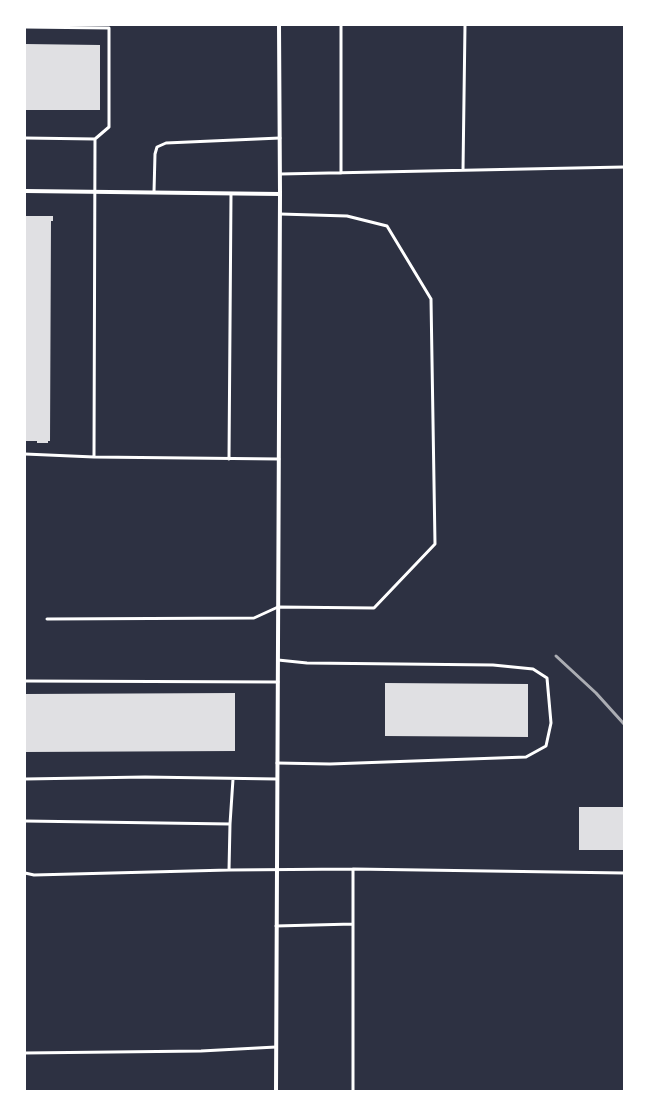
<!DOCTYPE html>
<style>
body{margin:0}
#map{position:relative;width:649px;height:1116px;overflow:hidden;background:#2d3142;font-family:"PT Sans",sans-serif}
canvas{display:block}
.frame{position:absolute;inset:0;border:26px solid #fff;pointer-events:none}
</style>
<div id="map">
<canvas width="649" height="1116"></canvas>
<div class="frame"></div>
</div>
<script>
const c = document.querySelector('canvas').getContext('2d');
c.lineJoin = 'round';
function paint(path, color) { c.fillStyle = color; c.fill(path, 'evenodd'); }
const poly = rows => new Path2D(rows.map(r => 'M' + r).join(''));
function stroke(path, color, width, dash) { c.strokeStyle = color; c.lineWidth = width; c.lineCap = dash ? 'butt' : 'round'; c.setLineDash(dash || []); c.stroke(path); }
const building = poly([
 [25,44,100,45,100,110,25,110],
 [25,216,53,216,53,221,51,221,50,441,48,441,48,443,37,443,37,441,25,441],
 [385,683,528,684,528,737,385,736],
 [235,693,235,751,25,752,25,694],
 [579,807,624,807,624,850,579,850]
]);
const service = poly([
 [341,25,341,173],
 [25,27,109,28,109,127,95,139,25,138],
 [95,139,94,457,279,459],
 [463,170,465,25],
 [280,174,624,167],
 [154,192,155,154,157,147,166,143,280,138],
 [25,454,94,457],
 [229,459,231,194],
 [47,619,254,618,278,607,374,608,435,544,431,299,387,226,347,216,280,214],
 [25,681,278,682],
 [277,763,330,764,526,757,546,746,551,723,547,678,533,669,493,665,307,663,278,660],
 [25,779,145,777,277,779],
 [25,821,230,824],
 [353,869,624,873],
 [229,870,230,824,233,779],
 [25,873,34,875,229,870,353,869,353,924],
 [276,926,353,924,353,1091],
 [25,1053,201,1051,276,1047]
]);
const minor = poly([
 [25,191,280,194],
 [276,1091,280,194,279,25]
]);
const rail = poly([
 [556,656,596,693,624,724]
]);
paint(building, '#e0e0e3');
stroke(service, '#fff', 3);
stroke(minor, '#fff', 4);
stroke(rail, '#abadb3', 3);
</script>
